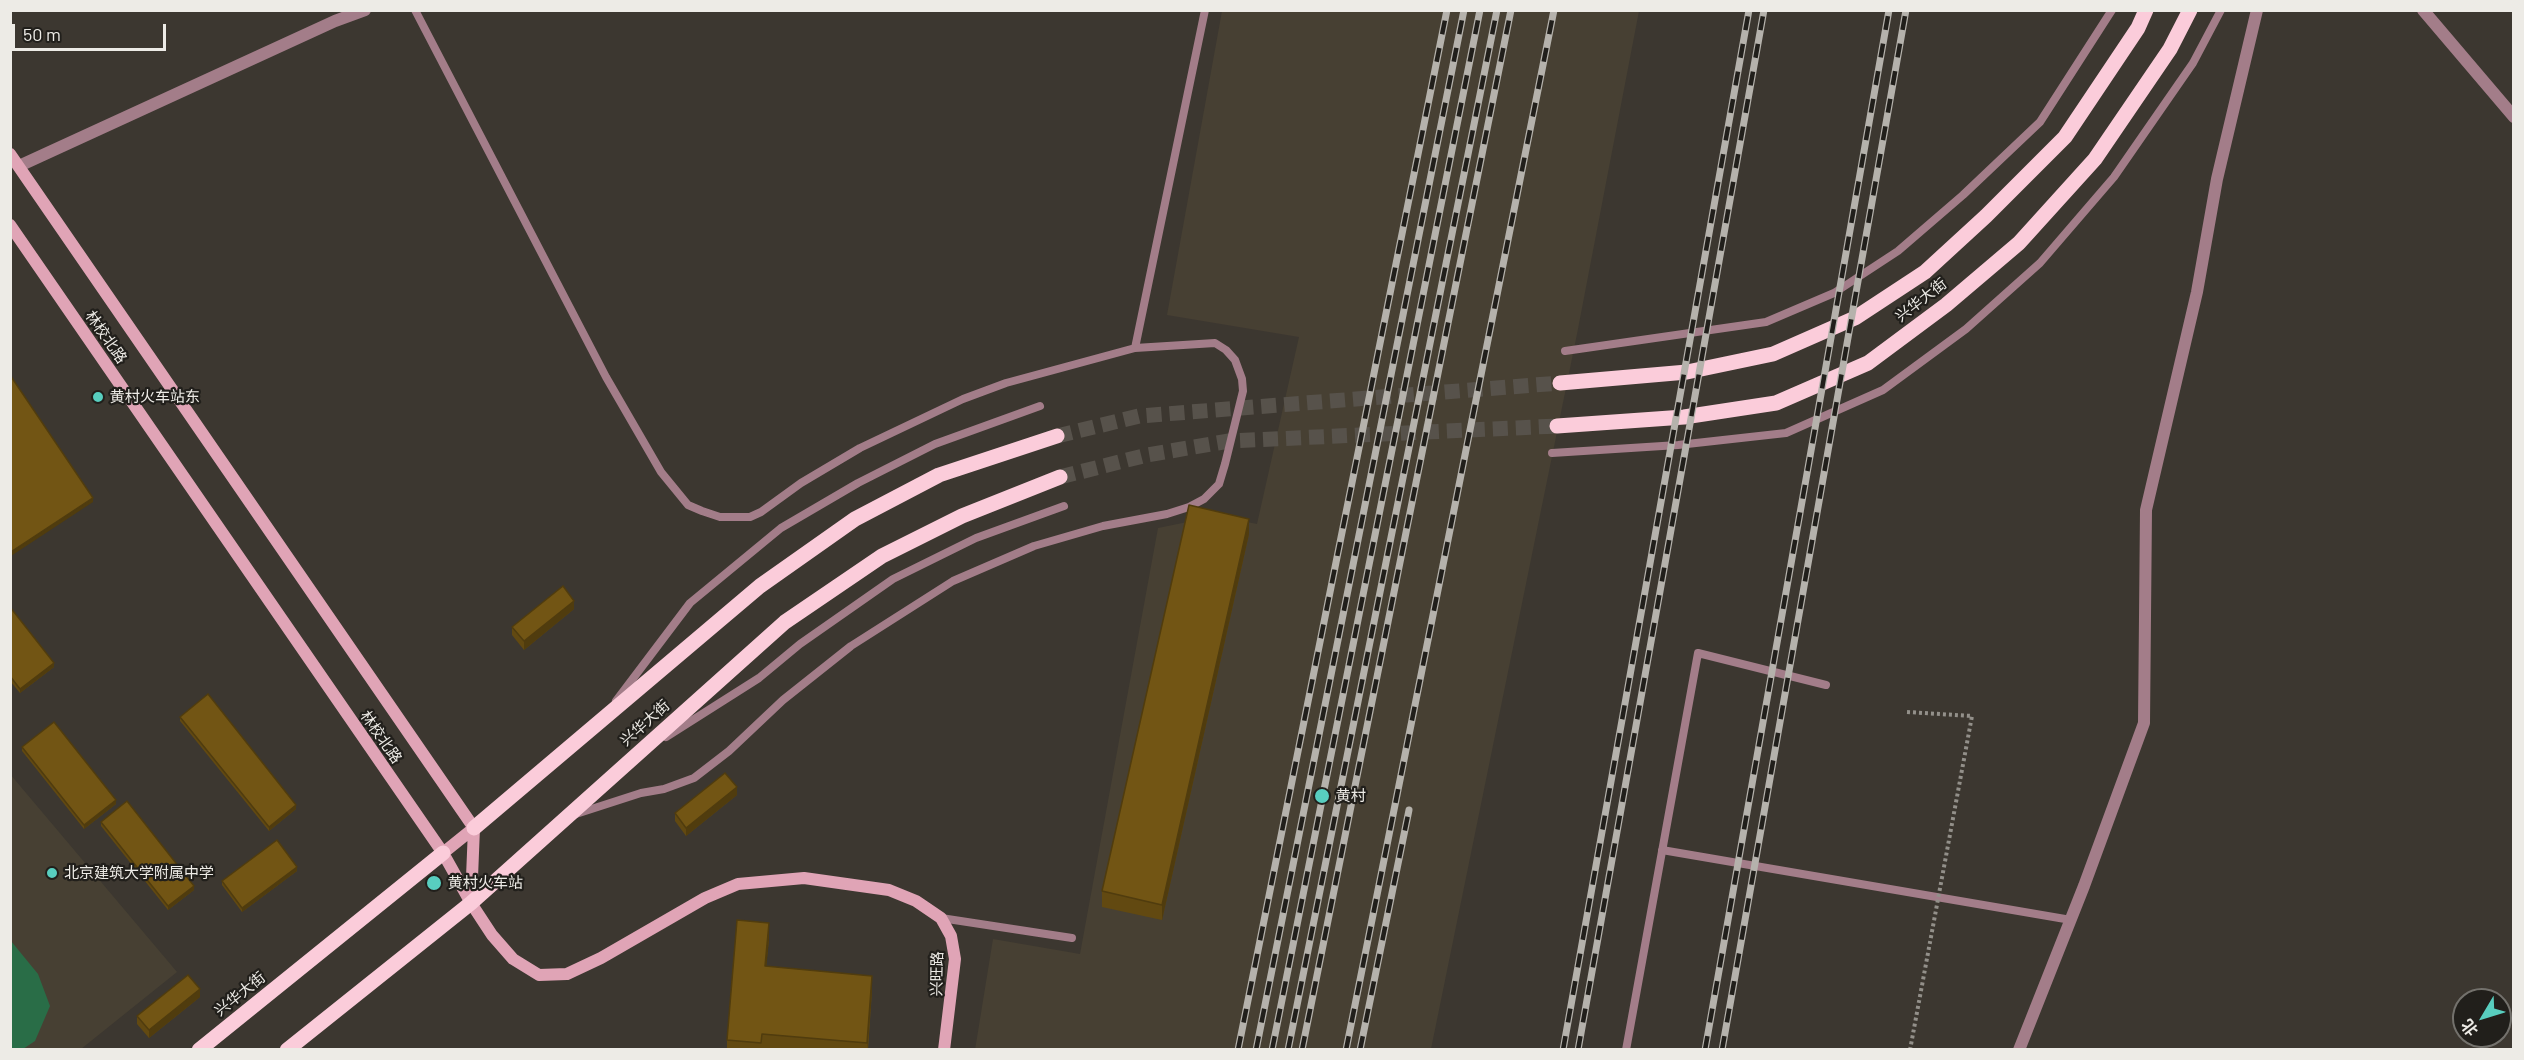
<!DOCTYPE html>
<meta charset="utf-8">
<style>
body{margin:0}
#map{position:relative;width:2524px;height:1060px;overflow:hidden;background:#3c3730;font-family:Barlow,"Noto Sans SC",sans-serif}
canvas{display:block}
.frame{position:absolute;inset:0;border:12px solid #edebe6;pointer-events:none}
.north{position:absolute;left:2452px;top:988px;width:60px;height:60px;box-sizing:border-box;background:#211f1b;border:2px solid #73716c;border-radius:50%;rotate:232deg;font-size:16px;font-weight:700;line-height:24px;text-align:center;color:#edebe6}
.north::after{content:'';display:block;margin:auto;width:21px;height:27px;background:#58cebf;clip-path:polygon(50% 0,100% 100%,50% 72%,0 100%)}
.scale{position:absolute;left:12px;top:24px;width:154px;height:27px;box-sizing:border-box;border:3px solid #edebe6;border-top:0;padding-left:8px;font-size:18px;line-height:21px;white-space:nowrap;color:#edebe6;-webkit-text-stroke:4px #211f1b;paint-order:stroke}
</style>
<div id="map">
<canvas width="2524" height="1060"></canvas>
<div class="frame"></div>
<div class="north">北</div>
<div class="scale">50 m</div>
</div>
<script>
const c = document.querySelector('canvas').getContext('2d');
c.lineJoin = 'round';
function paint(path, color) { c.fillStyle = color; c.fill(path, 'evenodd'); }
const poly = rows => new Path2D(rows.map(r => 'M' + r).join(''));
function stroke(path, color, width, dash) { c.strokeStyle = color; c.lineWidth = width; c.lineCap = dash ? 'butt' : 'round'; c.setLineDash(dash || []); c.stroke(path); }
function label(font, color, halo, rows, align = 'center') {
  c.font = font + ' Barlow,"Noto Sans SC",sans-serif'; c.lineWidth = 4.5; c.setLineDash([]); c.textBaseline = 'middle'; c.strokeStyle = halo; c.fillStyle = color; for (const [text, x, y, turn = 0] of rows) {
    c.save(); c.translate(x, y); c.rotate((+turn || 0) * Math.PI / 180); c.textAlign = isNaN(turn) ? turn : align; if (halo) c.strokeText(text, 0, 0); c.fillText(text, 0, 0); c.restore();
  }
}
const built = poly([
 [1222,11,1639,11,1577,334,1431,1049,975,1050,993,939,1080,954,1158,528,1217,516,1257,524,1299,337,1167,315],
 [10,774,177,972,81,1049,11,1049]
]);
const green = poly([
 [11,941,38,974,50,1006,35,1041,23,1049,11,1049]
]);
const primaryTunnel = poly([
 [1057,436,1139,416,1560,383],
 [1060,477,1147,455,1229,441,1557,426]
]);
const lane = poly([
 [415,10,606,377,661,472,688,505,702,511,720,517,750,517,761,512,801,483,860,448,963,399,1006,383,1135,348,1215,343,1226,350,1235,360,1242,379,1243,391,1225,464,1219,484,1204,499,1189,507,1167,514,1103,526,1034,546,953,581,851,646,783,700,729,751,694,778,664,789,641,793,576,814],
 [1135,348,1205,10],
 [1565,351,1766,322,1834,293,1898,251,1963,195,2040,122,2112,10],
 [1552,453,1678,445,1786,433,1883,390,1966,329,2040,263,2114,177,2193,63,2221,10],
 [616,701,690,603,781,528,858,483,935,444,1040,406],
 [666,737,759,678,800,644,893,579,976,538,1064,506],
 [1662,850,2071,920],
 [941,918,1072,938],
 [1626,1050,1698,653,1826,685]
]);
const street = poly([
 [2423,10,2514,117],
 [19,166,335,21,365,10],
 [2019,1050,2084,886,2144,723,2146,510,2197,292,2217,179,2257,10]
]);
const secondary = poly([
 [10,154,474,828],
 [10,225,443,853,471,903,492,935,513,959,539,975,567,974,601,958,705,898,738,884,804,878,889,890,916,901,941,918,951,936,955,959,944,1050],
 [443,853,474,828],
 [471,902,474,828]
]);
const primary = poly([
 [1560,383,1687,372,1773,354,1855,318,1925,272,1986,216,2065,137,2138,28,2146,10],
 [1557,426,1684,417,1776,403,1868,363,1946,305,2019,243,2095,159,2170,49,2190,10],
 [474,828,760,586,855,519,939,475,1057,436],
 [199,1050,443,853],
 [287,1050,471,903,785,622,882,556,962,516,1060,477]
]);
const rail = poly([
 [1238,1050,1447,10],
 [1256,1050,1464,10],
 [1272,1050,1480,10],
 [1288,1050,1497,10],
 [1302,1050,1511,10],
 [1346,1050,1554,10],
 [1360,1050,1409,810],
 [1563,1050,1749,10],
 [1578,1050,1764,10],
 [1705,1050,1889,10],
 [1722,1050,1906,10]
]);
const pathBridge = poly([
 [1907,712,1972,716,1910,1050]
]);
const wall = poly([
 [1249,534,1162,920,1102,907,1102,891],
 [10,607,54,667,20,693,10,681],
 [574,609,524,650,512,635,512,627],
 [180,717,296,809,269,831,180,721],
 [22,747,116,804,84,829,22,751],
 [737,795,686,836,675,821,675,813],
 [101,822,194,890,168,910,101,826],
 [297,871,242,912,222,885,222,881],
 [769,939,766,967,872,991,868,1050,727,1050,727,1040],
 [200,997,149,1038,137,1024,137,1016]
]);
const shadedWall = poly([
 [93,498,93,502,11,556,11,552],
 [1249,519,1249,534,1162,920,1162,905],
 [574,601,574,609,524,650,524,641],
 [54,663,54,667,20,693,20,689],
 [737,787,737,795,686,836,686,828],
 [116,800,116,804,84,829,84,825],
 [296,805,296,809,269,831,269,827],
 [297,867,297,871,242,912,242,908],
 [194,886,194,890,168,910,168,906],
 [769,923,769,939,765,982,765,966],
 [872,976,872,991,867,1050,867,1043],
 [200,989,200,997,149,1038,149,1030]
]);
const building = poly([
 [10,375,93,498,11,552,10,551,10,375],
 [1189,505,1249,519,1162,905,1102,891,1189,505],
 [563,586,574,601,524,641,512,627,563,586],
 [10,607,54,663,20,689,10,676,10,607],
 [208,694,296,805,269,827,180,717,208,694],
 [54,722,116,800,84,825,22,747,54,722],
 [725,773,737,787,686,828,675,813,725,773],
 [127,801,194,886,168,906,101,822,127,801],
 [277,840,297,867,242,908,222,881,277,840],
 [737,920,769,923,765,966,872,976,867,1043,762,1034,761,1043,727,1040,737,920],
 [188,975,200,989,149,1030,137,1016,188,975]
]);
const markers = [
 [98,397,6,"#58cebf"],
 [1322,796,8,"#58cebf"],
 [52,873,6,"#58cebf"],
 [434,883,8,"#58cebf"]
];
const streetNames = [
 ["兴华大街",1921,300,-38],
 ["林校北路",106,337,55],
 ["兴华大街",645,723,-42],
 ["林校北路",381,737,55],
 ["兴旺路",937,974,-89],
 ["兴华大街",240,994,-39]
];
const poiNames = [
 ["黄村火车站东",110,397],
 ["黄村",1336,796],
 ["北京建筑大学附属中学",64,873],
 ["黄村火车站",448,883]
];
paint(built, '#474033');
paint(green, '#296d47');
stroke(primaryTunnel, '#57524b', 15, [15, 8]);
stroke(lane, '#a37d89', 8);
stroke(street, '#a37d89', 12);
stroke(secondary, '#e0a4b6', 12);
stroke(primary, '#fbccda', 15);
stroke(rail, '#b5b2ac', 7);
stroke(rail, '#211f1b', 4.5, [14]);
stroke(pathBridge, '#93908a', 4, [3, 3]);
paint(wall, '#624911');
paint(shadedWall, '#503c0e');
paint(building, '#725514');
stroke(building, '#503c0e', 1.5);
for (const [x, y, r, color] of markers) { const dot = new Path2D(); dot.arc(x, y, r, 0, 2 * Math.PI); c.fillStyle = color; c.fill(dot); stroke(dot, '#211f1b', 2); }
label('15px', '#edebe6', '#211f1b', streetNames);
label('15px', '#edebe6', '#211f1b', poiNames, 'left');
</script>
